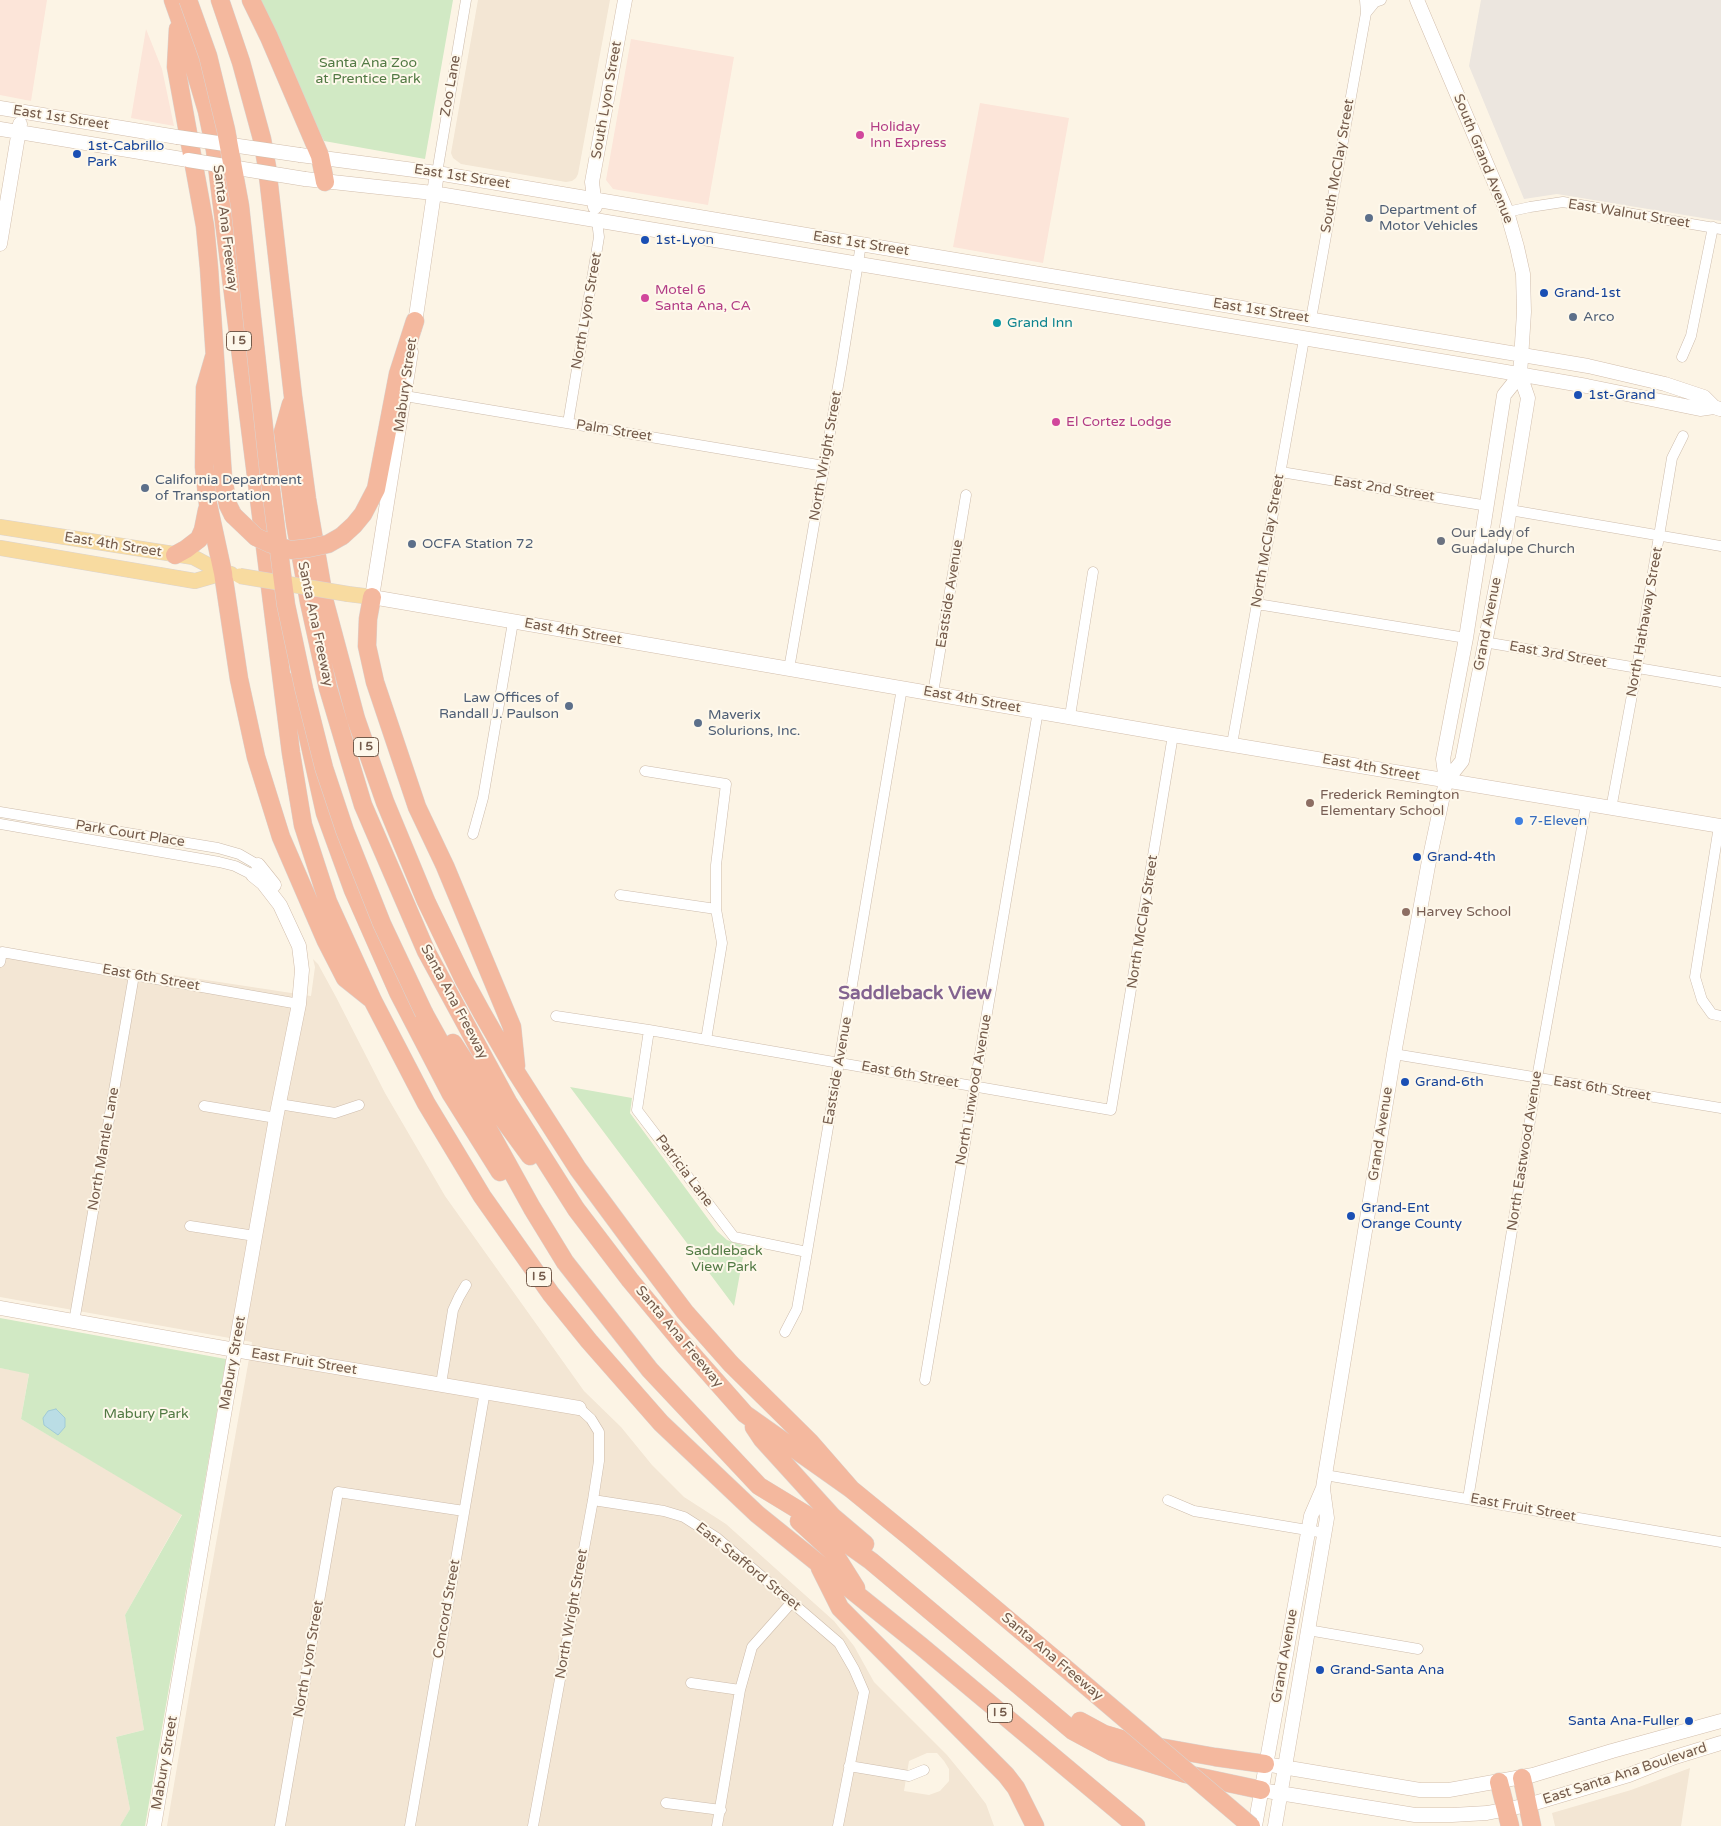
<!DOCTYPE html>
<style>
body{margin:0}
canvas{display:block;background:#fcf4e5}
</style>
<canvas width="1721" height="1826"></canvas>
<script>
const c = document.querySelector('canvas').getContext('2d');
c.lineJoin = 'round';
function paint(path, color) { c.fillStyle = color; c.fill(path, 'evenodd'); }
const poly = rows => new Path2D(rows.map(r => 'M' + r).join(''));
function stroke(path, color, width, dash) { c.strokeStyle = color; c.lineWidth = width; c.lineCap = dash ? 'butt' : 'round'; c.setLineDash(dash || []); c.stroke(path); }
function label(font, color, halo, rows, align = 'center') {
  c.font = font + ' "Varela Round",sans-serif'; c.lineWidth = 4; c.setLineDash([]); c.textBaseline = 'middle'; c.strokeStyle = halo; c.fillStyle = color; for (const [text, x, y, turn = 0] of rows) {
    c.save(); c.translate(x, y); c.rotate((+turn || 0) * Math.PI / 180); c.textAlign = isNaN(turn) ? turn : align; if (halo) c.strokeText(text, 0, 0); c.fillText(text, 0, 0); c.restore();
  }
}
const residential = poly([
 [478,0,610,0,578,174,576,178,572,181,566,182,461,164,453,158,451,153],
 [0,951,114,966,311,996,315,967,313,959,318,964,336,997,385,1093,445,1196,584,1391,621,1427,652,1465,684,1497,726,1524,834,1621,854,1646,874,1682,947,1755,970,1783,986,1804,994,1826,167,1826,193,1672,252,1342,0,1297],
 [927,1753,937,1753,944,1761,949,1769,949,1781,940,1791,929,1795,904,1791,909,1761],
 [0,1368,29,1373,21,1419,182,1514,125,1615,144,1730,116,1737,130,1809,120,1826,0,1826],
 [1690,1768,1681,1826,1555,1826,1552,1813,1631,1790]
]);
const commercial = poly([
 [0,0,47,0,31,101,0,95],
 [146,29,162,69,174,126,131,118],
 [631,39,734,57,708,205,613,189,606,180],
 [980,103,1069,118,1043,263,953,247]
]);
const industrial = poly([
 [1481,0,1721,0,1721,221,1557,194,1524,199,1469,66]
]);
const green = poly([
 [260,0,453,0,425,159,324,141,304,103],
 [570,1087,632,1098,630,1113,717,1231,727,1240,745,1246,734,1306],
 [0,1318,226,1359,145,1826,120,1826,130,1809,116,1737,144,1730,125,1615,182,1515,21,1419,29,1374,0,1368]
]);
const water = poly([
 [56,1409,65,1418,65,1427,58,1435,44,1425,43,1418,48,1411,56,1409]
]);
const street = poly([
 [1366,13,1375,2,1381,0],
 [437,173,466,0],
 [1507,212,1530,207,1563,202,1721,229],
 [1311,319,1366,13,1365,0],
 [1682,357,1691,336,1713,227],
 [405,396,824,466],
 [568,423,599,237,597,221],
 [1281,472,1488,506],
 [1510,510,1721,546],
 [1257,604,1466,638],
 [1484,642,1721,682],
 [789,669,842,363,861,244],
 [933,693,966,495],
 [1070,716,1093,572],
 [1232,744,1304,339],
 [645,771,726,784,716,865,716,909,722,943,706,1040],
 [1611,809,1637,668,1672,458,1683,436],
 [0,812,218,848,239,854,258,865],
 [0,824,219,862,235,866,253,875],
 [1719,826,1695,977,1702,1000,1712,1014,1721,1016],
 [473,834,483,798,513,622],
 [620,895,716,909],
 [0,962,2,952,299,1004],
 [556,1016,649,1030,1111,1110,1173,735],
 [649,1030,637,1110,734,1237,807,1252],
 [1394,1054,1721,1108],
 [279,1104,335,1113,359,1105],
 [204,1106,276,1118],
 [190,1226,255,1236],
 [74,1322,134,975],
 [785,1332,797,1309,807,1252,902,688],
 [925,1380,1038,711],
 [441,1384,453,1310,459,1297,466,1285],
 [1325,1475,1721,1542],
 [1468,1499,1537,1078,1586,805],
 [593,1500,664,1511,684,1517,717,1538,839,1643,854,1669,864,1692,838,1826],
 [1168,1500,1194,1511,1325,1533],
 [1308,1630,1418,1649],
 [691,1683,740,1690],
 [849,1766,909,1776,924,1770],
 [666,1803,721,1810],
 [280,1826,338,1492,464,1511],
 [410,1826,485,1391],
 [533,1826,593,1500,599,1461,599,1432,591,1419,579,1408],
 [717,1826,740,1690,752,1647,792,1602]
]);
const secondary = poly([
 [1417,0,1507,212,1517,247,1523,274,1524,312,1520,375,1528,398,1503,551,1462,761,1446,781],
 [0,108,177,137],
 [0,129,188,160],
 [300,155,437,173,1588,366,1665,384,1704,397,1714,407],
 [305,179,433,193,1489,369,1587,386,1700,409,1714,407,1720,409],
 [595,207,592,182,625,0],
 [0,244,20,124],
 [414,330,437,173],
 [411,352,372,597,1173,735,1721,826],
 [258,865,274,885],
 [0,1308,235,1350,579,1408],
 [1265,1764,1420,1790,1449,1790,1533,1775,1612,1751,1721,1721],
 [1261,1790,1415,1815,1452,1815,1487,1813,1528,1805,1629,1775,1675,1757,1721,1743],
 [154,1826,235,1350,276,1118,299,1004,302,970,299,946,280,905,263,883,253,875],
 [1255,1826,1311,1516,1323,1488,1325,1475,1394,1054,1428,866,1446,781,1443,759,1466,638,1504,395,1520,375],
 [1275,1826,1327,1518,1323,1489]
]);
const primary = poly([
 [0,527,193,557,223,573,231,574],
 [0,548,195,581,223,573],
 [348,594,372,597]
]);
const highway = poly([
 [173,0,179,17,207,111,215,150,291,753,303,825,328,902,373,1001,426,1103,482,1196,551,1294,589,1341,661,1423,757,1514,921,1646,1136,1826],
 [220,0,241,62,262,139,267,167,293,396,307,499,325,603,356,719,385,802,426,901,464,980,482,1013,516,1072,578,1169,632,1242,685,1312,731,1364,810,1442,851,1489],
 [251,0,269,37,320,156,325,182],
 [178,29,176,67,205,226,209,268,223,478,228,505,233,515],
 [214,357,205,388,204,467,208,504,223,573,239,679,256,757,281,837,326,941,345,978,370,998],
 [291,404,283,432,295,523,309,602,328,688,347,752,363,805,426,951,508,1102,576,1209,630,1280,684,1345,745,1414,851,1489,911,1538,1064,1667],
 [342,536,354,525,363,514,376,489,398,374,415,321],
 [175,555,186,549,199,539,203,530,207,510],
 [372,597,368,619,367,646,375,682,417,807,445,866,512,1027,516,1066],
 [286,681,303,714,325,813,353,890,398,992,451,1094,500,1172],
 [424,1013,532,1208,565,1262,650,1370,759,1486,805,1514,871,1561,1073,1731,1112,1752,1125,1756,1186,1774,1261,1790],
 [453,1043,495,1108,530,1156],
 [754,1427,762,1439,832,1516,865,1544],
 [799,1521,834,1553,856,1588],
 [820,1568,840,1608,1006,1775,1016,1788,1035,1826],
 [1080,1721,1104,1734,1131,1742,1215,1757,1265,1764],
 [1522,1778,1532,1826],
 [1499,1782,1510,1826]
]);
const secondaryBridge = poly([
 [177,137,300,155],
 [188,160,305,179]
]);
const primaryBridge = poly([
 [240,576,348,594]
]);
const highwayBridge = poly([
 [188,0,208,56,226,130,240,206,269,474,286,605,304,689,324,768,345,831,382,924,424,1013],
 [233,515,256,537,271,544,291,550,309,548,328,544,342,536],
 [1064,1667,1251,1826]
]);
const markers = [
 [860,135,5,"#d1479c"],
 [77,154,5,"#1a4fb4"],
 [1369,218,5,"#5c6f8a"],
 [645,240,5,"#1a4fb4"],
 [1544,293,5,"#1a4fb4"],
 [645,298,5,"#d1479c"],
 [1573,317,5,"#5c6f8a"],
 [997,323,5,"#0f9aa8"],
 [1578,395,5,"#1a4fb4"],
 [1056,422,5,"#d1479c"],
 [145,488,5,"#5c6f8a"],
 [1441,541,5,"#6b7280"],
 [412,544,5,"#5c6f8a"],
 [569,706,5,"#5c6f8a"],
 [698,723,5,"#5c6f8a"],
 [1310,803,5,"#8d6e63"],
 [1519,821,5,"#3f7fe0"],
 [1417,857,5,"#1a4fb4"],
 [1406,912,5,"#8d6e63"],
 [1405,1082,5,"#1a4fb4"],
 [1351,1216,5,"#1a4fb4"],
 [1320,1670,5,"#1a4fb4"],
 [1689,1721,5,"#1a4fb4"]
];
const shields = [
 [239,341,25],
 [366,747,25],
 [539,1277,25],
 [1000,1713,25]
];
const shieldNames = [
 ["I 5",239,341],
 ["I 5",366,747],
 ["I 5",539,1277],
 ["I 5",1000,1713]
];
const parkNames = [
 ["Santa Ana Zoo",368,63],
 ["at Prentice Park",368,79],
 ["Saddleback",724,1251],
 ["View Park",724,1267],
 ["Mabury Park",146,1414]
];
const streetNames = [
 ["Zoo Lane",451,86,-80],
 ["South Lyon Street",607,100,-80],
 ["East 1st Street",61,118,9],
 ["South Grand Avenue",1483,159,68],
 ["South McClay Street",1338,166,-80],
 ["East 1st Street",462,177,9],
 ["East Walnut Street",1629,214,9],
 ["Santa Ana Freeway",225,228,83],
 ["East 1st Street",861,244,9],
 ["North Lyon Street",587,311,-80],
 ["East 1st Street",1261,311,9],
 ["Mabury Street",406,385,-82],
 ["Palm Street",614,431,9],
 ["North Wright Street",826,456,-80],
 ["East 2nd Street",1384,489,9],
 ["North McClay Street",1268,541,-80],
 ["East 4th Street",113,545,9],
 ["Eastside Avenue",950,594,-81],
 ["North Hathaway Street",1645,622,-80],
 ["Santa Ana Freeway",315,624,78],
 ["Grand Avenue",1488,624,-79],
 ["East 4th Street",573,632,10],
 ["East 3rd Street",1558,655,10],
 ["East 4th Street",972,700,10],
 ["East 4th Street",1371,768,10],
 ["Park Court Place",130,834,9],
 ["North McClay Street",1143,922,-81],
 ["East 6th Street",151,978,10],
 ["Santa Ana Freeway",454,1002,62],
 ["Eastside Avenue",838,1071,-80],
 ["East 6th Street",910,1075,10],
 ["East 6th Street",1602,1089,9],
 ["North Linwood Avenue",974,1090,-80],
 ["Grand Avenue",1381,1134,-81],
 ["North Mantle Lane",104,1149,-80],
 ["North Eastwood Avenue",1525,1151,-81],
 ["Patricia Lane",684,1171,53],
 ["Santa Ana Freeway",679,1337,50],
 ["East Fruit Street",304,1362,9],
 ["Mabury Street",233,1363,-80],
 ["East Fruit Street",1523,1508,10],
 ["East Stafford Street",748,1567,39],
 ["Concord Street",447,1609,-80],
 ["North Wright Street",572,1614,-80],
 ["Grand Avenue",1285,1656,-80],
 ["Santa Ana Freeway",1052,1657,40],
 ["North Lyon Street",309,1659,-80],
 ["Mabury Street",165,1763,-80],
 ["East Santa Ana Boulevard",1625,1774,-18]
];
const hotelNames = [
 ["Holiday",870,127],
 ["Inn Express",870,143],
 ["Motel 6",655,290],
 ["Santa Ana, CA",655,306],
 ["El Cortez Lodge",1066,422]
];
const transitNames = [
 ["1st-Cabrillo",87,146],
 ["Park",87,162],
 ["1st-Lyon",655,240],
 ["Grand-1st",1554,293],
 ["1st-Grand",1588,395],
 ["Grand-4th",1427,857],
 ["Grand-6th",1415,1082],
 ["Grand-Ent",1361,1208],
 ["Orange County",1361,1224],
 ["Grand-Santa Ana",1330,1670],
 ["Santa Ana-Fuller",1679,1721,"right"]
];
const serviceNames = [
 ["Department of",1379,210],
 ["Motor Vehicles",1379,226],
 ["Arco",1583,317],
 ["California Department",155,480],
 ["of Transportation",155,496],
 ["OCFA Station 72",422,544],
 ["Law Offices of",559,698,"right"],
 ["Randall J. Paulson",559,714,"right"],
 ["Maverix",708,715],
 ["Solurions, Inc.",708,731]
];
const cultureNames = [
 ["Grand Inn",1007,323]
];
const worshipNames = [
 ["Our Lady of",1451,533],
 ["Guadalupe Church",1451,549]
];
const educationNames = [
 ["Frederick Remington",1320,795],
 ["Elementary School",1320,811],
 ["Harvey School",1416,912]
];
const shopNames = [
 ["7-Eleven",1529,821]
];
const districtNames = [
 ["Saddleback View",915,994]
];
paint(residential, '#f3e6d4');
paint(commercial, '#fce5d9');
paint(industrial, '#ece6df');
paint(green, '#d1e9c4');
paint(water, '#badde5');
stroke(water, '#a1cbd6', 1);
stroke(street, '#cdbcac', 11);
stroke(secondary, '#d2beac', 15);
stroke(primary, '#dbd4d0', 16);
stroke(highway, '#dbd4d0', 19);
stroke(street, '#fff', 10);
stroke(secondary, '#fff', 14);
stroke(primary, '#f8dba0', 15);
stroke(highway, '#f4b89e', 18);
stroke(secondaryBridge, '#d2beac', 15, []);
stroke(primaryBridge, '#dbd4d0', 16, []);
stroke(highwayBridge, '#dbd4d0', 19, []);
stroke(secondaryBridge, '#fff', 14);
stroke(primaryBridge, '#f8dba0', 15);
stroke(highwayBridge, '#f4b89e', 18);
for (const [x, y, r, color] of markers) { const dot = new Path2D(); dot.arc(x, y, r, 0, 2 * Math.PI); c.fillStyle = color; c.fill(dot); stroke(dot, '#fef8eb', 2); }
for (const [x, y, w] of shields) { const box = new Path2D(); box.roundRect(x - w / 2, y - 9.5, w, 19, 4); c.fillStyle = '#fef8eb'; c.fill(box); stroke(box, '#745b4b', 1); }
label('bold 12px', '#745b4b', null, shieldNames);
label('14px', '#517943', '#fef8eb', parkNames);
label('14px', '#745b4b', '#fef8eb', streetNames);
label('14px', '#b23c85', '#fef8eb', hotelNames, 'left');
label('14px', '#164399', '#fef8eb', transitNames, 'left');
label('14px', '#4e5e75', '#fef8eb', serviceNames, 'left');
label('14px', '#0d838f', '#fef8eb', cultureNames, 'left');
label('14px', '#5b616d', '#fef8eb', worshipNames, 'left');
label('14px', '#785e54', '#fef8eb', educationNames, 'left');
label('14px', '#366cbe', '#fef8eb', shopNames, 'left');
label('bold 19px', '#836390', '#fef8eb', districtNames);
</script>
